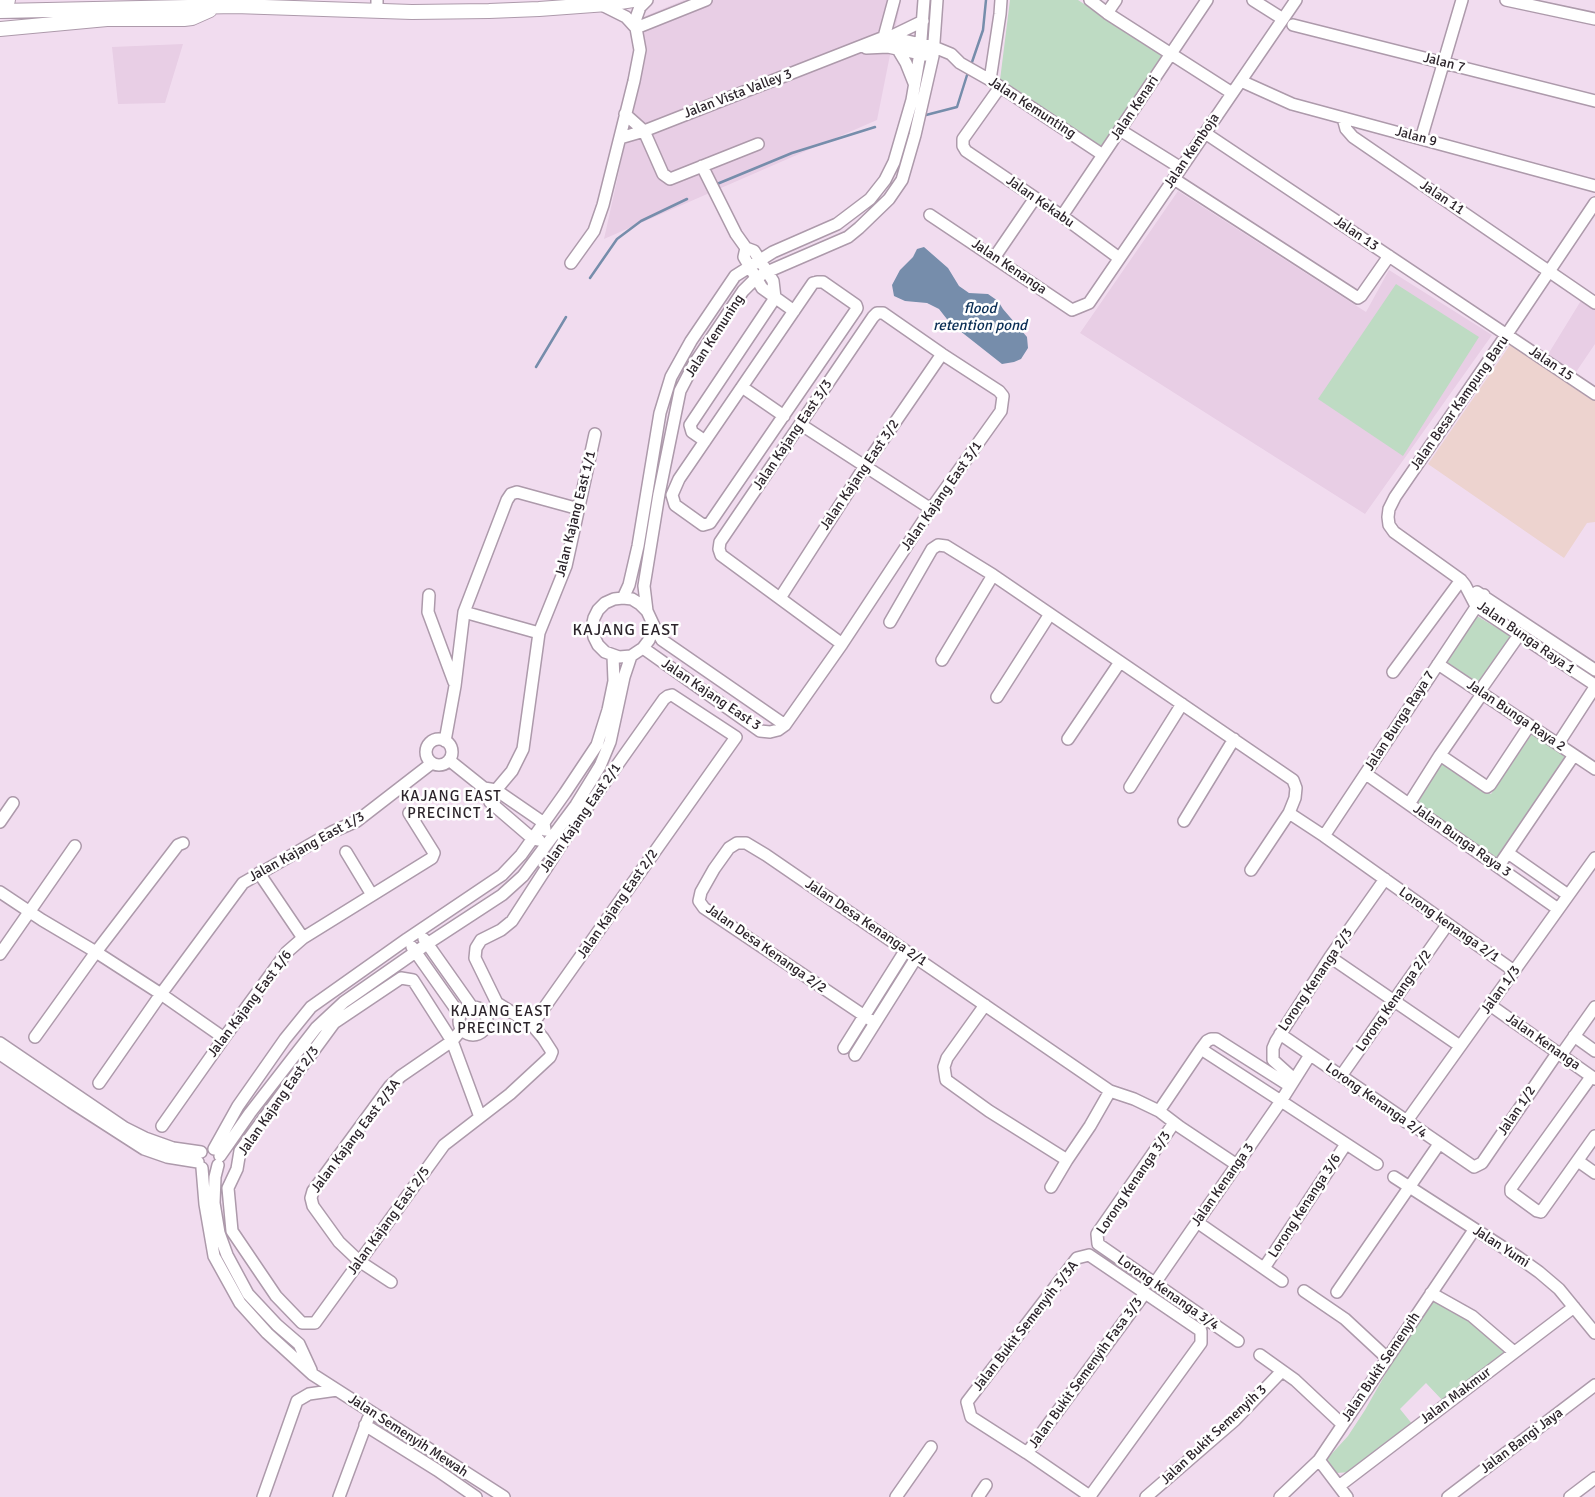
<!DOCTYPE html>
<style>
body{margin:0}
canvas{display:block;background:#f1dcef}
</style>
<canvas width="1595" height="1497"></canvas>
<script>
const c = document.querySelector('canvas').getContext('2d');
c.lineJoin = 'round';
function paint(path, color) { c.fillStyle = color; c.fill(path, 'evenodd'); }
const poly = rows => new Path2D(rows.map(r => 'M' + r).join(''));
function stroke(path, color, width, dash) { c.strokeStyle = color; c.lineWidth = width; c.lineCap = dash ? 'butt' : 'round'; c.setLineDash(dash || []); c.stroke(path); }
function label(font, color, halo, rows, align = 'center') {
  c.font = font + ' Signika,sans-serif'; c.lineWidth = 5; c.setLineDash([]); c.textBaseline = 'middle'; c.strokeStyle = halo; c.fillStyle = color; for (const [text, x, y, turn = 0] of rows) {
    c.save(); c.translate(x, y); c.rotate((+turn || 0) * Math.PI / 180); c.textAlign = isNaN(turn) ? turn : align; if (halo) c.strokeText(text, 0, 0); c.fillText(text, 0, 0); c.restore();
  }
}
const built = poly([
 [684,0,901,0,877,120,604,239,645,54,643,17],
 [183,44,165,103,118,104,112,47],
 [1178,191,1366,312,1389,270,1492,335,1365,514,1080,333],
 [1582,299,1595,308,1595,344,1574,375,1547,356]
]);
const medical = poly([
 [1512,342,1595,399,1595,522,1587,523,1564,558,1428,464]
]);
const green = poly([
 [1010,0,1078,0,1163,56,1103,148,1000,80],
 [1396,284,1479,337,1403,456,1318,399],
 [1477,616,1512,637,1478,686,1445,662],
 [1532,734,1567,756,1497,860,1415,803,1441,763,1491,794],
 [1433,1300,1466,1317,1508,1352,1443,1401,1426,1383,1400,1409,1413,1425,1352,1472,1336,1473,1327,1459,1348,1436,1365,1410,1390,1366]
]);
const water = poly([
 [924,247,948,268,959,286,969,293,988,294,998,301,1003,309,1027,337,1028,348,1021,359,1014,362,1002,364,950,323,939,309,927,303,905,301,894,296,892,285,900,270,913,257,917,249]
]);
const stream = poly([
 [971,65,983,30,986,0],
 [926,115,957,107,968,72],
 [717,184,792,153,875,127],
 [590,278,617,239,641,221,687,199],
 [536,367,566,317]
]);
const minor = poly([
 [1090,0,1107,13,1232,93],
 [1253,0,1283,19],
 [1506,0,1595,19],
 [600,4,626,17,636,28],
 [377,10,377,0],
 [1107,13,1116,0],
 [1293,25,1595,101],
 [636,28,706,0],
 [884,37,894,0],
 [890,37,923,21],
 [866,48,888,47,926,55],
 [897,48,906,63,914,83],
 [990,80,1000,14,1001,0],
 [1241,81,1292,104,1595,186],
 [1000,87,963,139,963,146,966,151,1062,216,1119,258],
 [625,114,644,131,663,174,670,179,758,144],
 [1343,118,1346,129,1353,137,1595,303],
 [1120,130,1181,168],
 [1205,133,1595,394],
 [620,138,644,131,884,37,890,37,934,47,951,54,960,63,990,80,1103,155],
 [1421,139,1462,0],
 [702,166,736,234,746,248,754,251,773,281,775,298,690,425,692,432,705,441],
 [1174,179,1358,298,1361,296,1389,256],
 [1595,203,1507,334,1395,497,1389,509,1388,517,1389,525,1394,532,1461,580,1465,585,1476,606,1595,685],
 [930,215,1072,310,1089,303,1296,0],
 [1062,216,1207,0],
 [746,248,744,257,762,288,794,311],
 [994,258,1035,198],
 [571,263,594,231,603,205,634,81,640,50,636,28,636,18,640,7,647,0],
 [817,282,823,282,856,305,857,308,856,310,710,523,703,525,675,505,672,495,679,479,813,283,817,282],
 [742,387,784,416],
 [800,424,931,509],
 [1477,592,1595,670],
 [429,595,428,612,454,682],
 [623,598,629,585,638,546,660,413,671,377,691,341,735,276,773,252,837,224,870,199,885,180,894,162,912,100,920,53,924,0],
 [623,598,632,599,640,604,647,611,654,626,649,640,643,648,631,656,619,657,605,652,598,645,594,637,592,627,594,618,598,610,605,603,614,599,623,598],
 [780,598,865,466,942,354],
 [647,611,644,586,659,494,680,391,694,364,743,291,756,278,767,272,848,237,859,228,889,199,902,180,915,135,933,56,937,0],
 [464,612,539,633],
 [890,622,932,549,938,545,946,546,993,575,1293,780,1296,788,1295,798,1289,813,1251,870],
 [654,626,662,640,785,725],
 [643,648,760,731,770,732,778,730,785,725,842,644,931,509,1001,411,1003,396,999,391,942,354,883,313,877,313,873,317,720,542,719,549,721,555,842,644],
 [942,660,993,575],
 [1438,664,1595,769],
 [1393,672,1461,580],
 [1479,692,1519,635],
 [997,697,1050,614],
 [1068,739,1120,662],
 '426 752a13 13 0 1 1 26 0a13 13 0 1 1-26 0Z',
 [445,741,455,686,464,612,507,500,511,494,517,492,579,509],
 [1558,744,1595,687],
 [1440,755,1487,787,1490,785,1529,726],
 [449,760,484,788,496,790,544,823,545,830],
 [1366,774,1558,909],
 [1130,787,1182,704],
 [484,788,490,802,533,839,539,840],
 [496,790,512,771,523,749,539,633,566,566,595,434],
 [1409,804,1440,755,1482,694],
 [1289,813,1324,836,1514,971],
 [1184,821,1234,739],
 [0,822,13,803],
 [1324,836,1484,595],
 [346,852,372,895],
 [1508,853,1568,895],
 [1498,867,1574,755],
 [259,873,303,938],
 [0,892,42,920,96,952,161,994,224,1038],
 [424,939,472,1007],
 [412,947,460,1015],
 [0,954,75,846],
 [1330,957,1460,1046],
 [985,1005,947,1058,944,1067,946,1080,989,1111,1067,1160],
 [1490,1005,1595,1079],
 '459 1021a14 14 0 1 1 28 0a14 14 0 1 1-28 0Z',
 [875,1023,704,908,699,901,701,892,714,869,729,848,737,843,746,843,766,855,1110,1091,1134,1099,1159,1111,1180,1127,1237,1165],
 [1280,1034,1474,1167,1482,1163,1558,1052],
 [1574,1036,1595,1051],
 [35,1037,96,952,178,845,183,843],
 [0,1043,125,1128,145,1138,173,1148,201,1152],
 [844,1048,905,951],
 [1201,1049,1281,1101,1377,1164],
 [0,1054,71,1102,144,1149,167,1157,198,1162],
 [855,1055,916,958],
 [1561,1055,1595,1007],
 [1341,1076,1447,925],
 [1591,1077,1511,1188,1511,1192,1537,1211,1541,1212,1595,1136],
 [1294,1079,1273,1060,1273,1048,1276,1041,1330,957,1385,879],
 [99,1083,161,994,243,883,332,832,357,821,432,763],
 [1159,1111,1201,1049,1207,1041,1211,1039,1216,1039,1290,1086],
 [480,1117,452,1041,413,980,401,978,334,1023,240,1151,237,1169,228,1188,232,1231,276,1296,302,1323,315,1323,444,1145,510,1094,550,1057,552,1052,543,1038,532,1025,497,1003,475,958,476,948,481,940,501,930,512,921,567,836,664,699,668,696,672,695,736,737,532,1025],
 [1406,1122,1595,858],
 [1174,1123,1097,1234,1098,1244,1238,1341],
 [162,1126,224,1038,287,952,303,938,432,858,434,853,409,813],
 [214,1149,238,1106,285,1039,311,1007,407,939,502,875,521,855,565,793,597,745,608,710,614,681,613,656],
 [220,1156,250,1113,316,1028,344,1002,427,944,502,895,523,876,576,805,600,766,610,742,624,677,631,656],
 [1578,1161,1595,1173],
 [218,1165,215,1177,214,1203,219,1233,227,1255,248,1294,277,1325,299,1344,311,1370],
 [202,1168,205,1204,214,1256,240,1303,267,1333,312,1374,504,1497],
 [1394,1177,1518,1257,1539,1272,1559,1289,1595,1333],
 [1051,1187,1067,1160,1090,1126,1110,1091],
 [1197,1222,1282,1281],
 [1264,1268,1346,1144],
 [391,1282,359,1261,339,1242,313,1206,311,1198,313,1191,390,1086,401,1076,452,1041,462,1029],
 [1155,1283,1281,1101,1310,1055],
 [1304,1291,1345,1319,1387,1358],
 [1337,1292,1439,1144],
 [1431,1293,1472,1316,1514,1352],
 [1260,1355,1295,1380,1342,1424],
 [365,1425,437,1470,476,1497],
 [1027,1453,1145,1293],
 [1319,1460,1347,1497],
 [1339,1486,1574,1307],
 [1090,1496,1201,1343,1201,1331,1089,1255,1077,1258,967,1402,971,1417,1027,1453,1091,1497],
 [263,1497,297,1401,309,1394,337,1390],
 [339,1497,368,1419],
 [896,1497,931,1447],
 [978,1497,986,1485],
 [1146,1497,1235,1420,1282,1371],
 [1280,1497,1319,1460,1474,1230],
 [1448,1497,1595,1385],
 [1570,1497,1595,1478]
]);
const major = poly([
 [0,0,8,0],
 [0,11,235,6,412,12,489,11,539,9,607,4,633,0],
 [0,29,107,19,184,19,192,18,210,10]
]);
const streetNames = [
 ["Jalan 7",1444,63,14],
 ["Jalan Vista Valley 3",738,94,-21],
 ["Jalan Kemunting",1032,108,33],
 ["Jalan Kenari",1135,108,-56],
 ["Jalan 9",1416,137,15],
 ["Jalan Kemboja",1192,151,-56],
 ["Jalan 11",1442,198,34],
 ["Jalan Kekabu",1040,202,35],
 ["Jalan 13",1356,234,34],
 ["Jalan Kenanga",1009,267,34],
 ["Jalan Kemuning",715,336,-57],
 ["Jalan 15",1551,364,34],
 ["Jalan Besar Kampung Baru",1460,403,-55],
 ["Jalan Kajang East 3/3",793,435,-56],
 ["Jalan Kajang East 3/2",860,475,-56],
 ["Jalan Kajang East 3/1",942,496,-55],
 ["Jalan Kajang East 1/1",576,514,-76],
 ["Jalan Bunga Raya 1",1526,638,35],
 ["Jalan Kajang East 3",711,695,34],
 ["Jalan Bunga Raya 2",1516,716,34],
 ["Jalan Bunga Raya 7",1400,721,-57],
 ["Jalan Kajang East 2/1",581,818,-55],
 ["Jalan Bunga Raya 3",1462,841,35],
 ["Jalan Kajang East 1/3",307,847,-29],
 ["Jalan Kajang East 2/2",618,904,-55],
 ["Jalan Desa Kenanga 2/1",866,923,34],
 ["Lorong kenanga 2/1",1449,925,35],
 ["Jalan Desa Kenanga 2/2",766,949,35],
 ["Lorong Kenanga 2/3",1316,980,-56],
 ["Jalan 1/3",1501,990,-54],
 ["Lorong Kenanga 2/2",1394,1001,-55],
 ["Jalan Kajang East 1/6",250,1004,-53],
 ["Jalan Kenanga",1543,1042,35],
 ["Jalan Kajang East 2/3",279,1101,-55],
 ["Lorong Kenanga 2/4",1376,1101,35],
 ["Jalan 1/2",1517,1111,-56],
 ["Jalan Kajang East 2/3A",356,1136,-53],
 ["Lorong Kenanga 3/3",1134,1183,-56],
 ["Jalan Kenanga 3",1223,1185,-55],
 ["Lorong Kenanga 3/6",1305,1206,-57],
 ["Jalan Kajang East 2/5",389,1221,-54],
 ["Jalan Yumi",1501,1247,33],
 ["Lorong Kenanga 3/4",1168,1293,35],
 ["Jalan Bukit Semenyih 3/3A",1026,1326,-52],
 ["Jalan Bukit Semenyih",1381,1367,-56],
 ["Jalan Bukit Semenyih Fasa 3/3",1086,1373,-54],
 ["Jalan Makmur",1456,1396,-37],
 ["Jalan Bukit Semenyih 3",1214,1435,-43],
 ["Jalan Semenyih Mewah",408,1436,33],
 ["Jalan Bangi Jaya",1522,1441,-37]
];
const waterNames = [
 ["flood",980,309],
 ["retention pond",980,326]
];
const neighbourhoodNames = [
 ["KAJANG EAST",451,797],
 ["PRECINCT 1",451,814],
 ["KAJANG EAST",501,1012],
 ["PRECINCT 2",501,1029]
];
const quarterNames = [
 ["KAJANG EAST",626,631]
];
paint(built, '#e8cee5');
paint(medical, '#edd3cf');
paint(green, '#bedbc3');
paint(water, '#768dab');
stroke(stream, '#768dab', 2.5);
stroke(minor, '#ad9aab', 14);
stroke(major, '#ad9aab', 16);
stroke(minor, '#fff', 11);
stroke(major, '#fff', 14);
label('14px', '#2c242b', '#fff', streetNames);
label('italic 15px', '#092d54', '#fff', waterNames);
c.letterSpacing = '1px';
label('15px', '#2c242b', '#fff', neighbourhoodNames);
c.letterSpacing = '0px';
c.letterSpacing = '1px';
label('16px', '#2c242b', '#fff', quarterNames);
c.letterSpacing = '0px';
</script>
